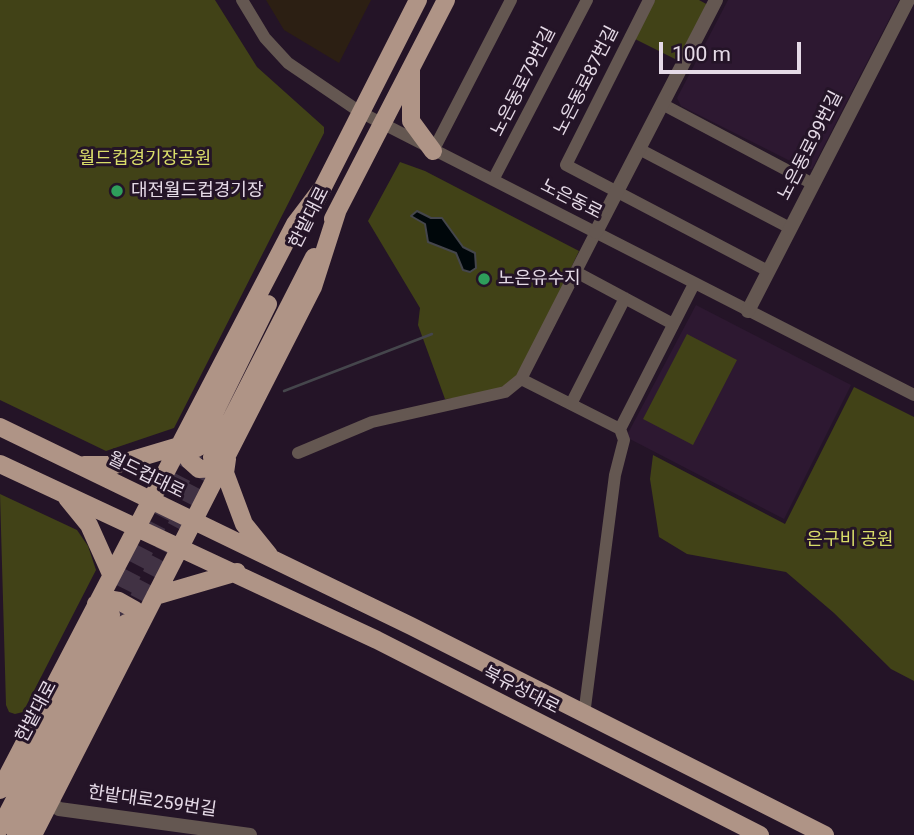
<!DOCTYPE html>
<meta charset="utf-8">
<style>
body{margin:0}
#map{position:relative;width:914px;height:835px;overflow:hidden;background:#241427;font-family:Roboto,sans-serif}
canvas{display:block}
.scale{position:absolute;left:659px;top:42px;width:142px;height:32px;box-sizing:border-box;border:4px solid #e5dae7;border-top:0;padding-left:9px;font-size:21px;line-height:24px;white-space:nowrap;color:#e5dae7;-webkit-text-stroke:5px #241427;paint-order:stroke}
</style>
<div id="map">
<canvas width="914" height="835"></canvas>
<div class="scale">100 m</div>
</div>
<script>
const c = document.querySelector('canvas').getContext('2d');
c.lineJoin = 'round';
function paint(path, color) { c.fillStyle = color; c.fill(path, 'evenodd'); }
const poly = rows => new Path2D(rows.map(r => 'M' + r).join(''));
function stroke(path, color, width, dash) { c.strokeStyle = color; c.lineWidth = width; c.lineCap = dash ? 'butt' : 'round'; c.setLineDash(dash || []); c.stroke(path); }
function label(font, color, halo, rows, align = 'center') {
  c.font = font + ' Roboto,"Noto Sans KR",sans-serif'; c.lineWidth = 6; c.setLineDash([]); c.textBaseline = 'middle'; c.strokeStyle = halo; c.fillStyle = color; for (const [text, x, y, turn = 0] of rows) {
    c.save(); c.translate(x, y); c.rotate((+turn || 0) * Math.PI / 180); c.textAlign = isNaN(turn) ? turn : align; if (halo) c.strokeText(text, 0, 0); c.fillText(text, 0, 0); c.restore();
  }
}
const commercial = poly([
 [266,0,371,0,339,63,284,30]
]);
const built = poly([
 [728,0,899,0,812,169,806,169,681,106,677,98],
 [696,305,851,385,784,519,626,437]
]);
const green = poly([
 [0,0,215,0,257,67,324,127,324,133,174,428,106,451,0,400],
 [655,0,699,0,710,6,681,62,635,39],
 [400,162,425,171,579,251,522,372,499,390,473,397,445,399,418,325,420,308,368,221],
 [687,334,737,360,693,445,643,419],
 [854,387,914,417,914,681,891,669,834,613,786,572,687,554,659,537,650,479,653,455,785,524],
 [0,494,77,530,88,546,96,570,23,712,15,714,9,712,6,705]
]);
const water = poly([
 [417,211,431,218,442,218,463,247,475,253,476,268,470,272,463,270,456,253,428,242,425,224,411,216,417,211]
]);
const stream = poly([
 [284,391,432,334]
]);
const primaryTunnel = poly([
 [112,613,197,448],
 [126,623,212,458]
]);
const minor = poly([
 [242,0,265,38,288,63,360,112,914,395],
 [649,0,566,165,768,271],
 [662,104,813,184],
 [639,149,790,228],
 [433,151,511,0],
 [493,180,587,0],
 [576,272,673,324],
 [521,379,620,429,694,284],
 [571,404,625,298],
 [298,453,372,422,505,392,521,379,596,232],
 [584,715,615,475,624,440,620,429]
]);
const tertiary = poly([
 [596,232,716,0],
 [748,311,908,0],
 [50,802,59,809,250,835]
]);
const primary = poly([
 [411,68,411,121,433,151],
 [315,203,418,0],
 [333,219,446,0],
 [0,427,411,626,825,835],
 [197,448,268,304],
 [212,457,314,257],
 [227,459,225,473,244,524,269,555],
 [0,464,377,640,760,835],
 [84,465,115,465,182,445,189,460,199,469,215,468,224,460],
 [67,498,89,525,111,574],
 [155,596,237,572],
 [96,604,107,599,119,601,135,610,142,620],
 [0,790,295,224,320,191],
 [0,828,111,615],
 [16,835,126,623],
 [33,835,313,287,338,209]
]);
const markers = [
 [117,191,7,"#2e9e5b"],
 [484,279,7,"#2e9e5b"]
];
const streetNames = [
 ["노은동로87번길",587,81,-63],
 ["노은동로79번길",524,82,-63],
 ["노은동로99번길",811,146,-63],
 ["노은동로",571,200,27],
 ["한밭대로",310,218,-63],
 ["월드컵대로",146,476,26],
 ["북유성대로",521,691,27],
 ["한밭대로",37,712,-62],
 ["한밭대로259번길",152,802,8]
];
const parkNames = [
 ["월드컵경기장공원",145,159],
 ["은구비 공원",850,540]
];
const poiNames = [
 ["대전월드컵경기장",131,191],
 ["노은유수지",498,279]
];
paint(commercial, '#2c1f13');
paint(built, '#2d1831');
paint(green, '#414217');
paint(water, '#00070a');
stroke(water, '#45464c', 2);
stroke(stream, '#45464c', 2.5);
stroke(primaryTunnel, '#413244', 18, [18, 9]);
stroke(minor, '#645751', 12);
stroke(tertiary, '#645751', 14);
stroke(primary, '#af9486', 18);
for (const [x, y, r, color] of markers) { const dot = new Path2D(); dot.arc(x, y, r, 0, 2 * Math.PI); c.fillStyle = color; c.fill(dot); stroke(dot, '#241427', 2.5); }
label('18px', '#e5dae7', '#241427', streetNames);
label('18px', '#d9dd69', '#241427', parkNames);
label('18px', '#e5dae7', '#241427', poiNames, 'left');
</script>
